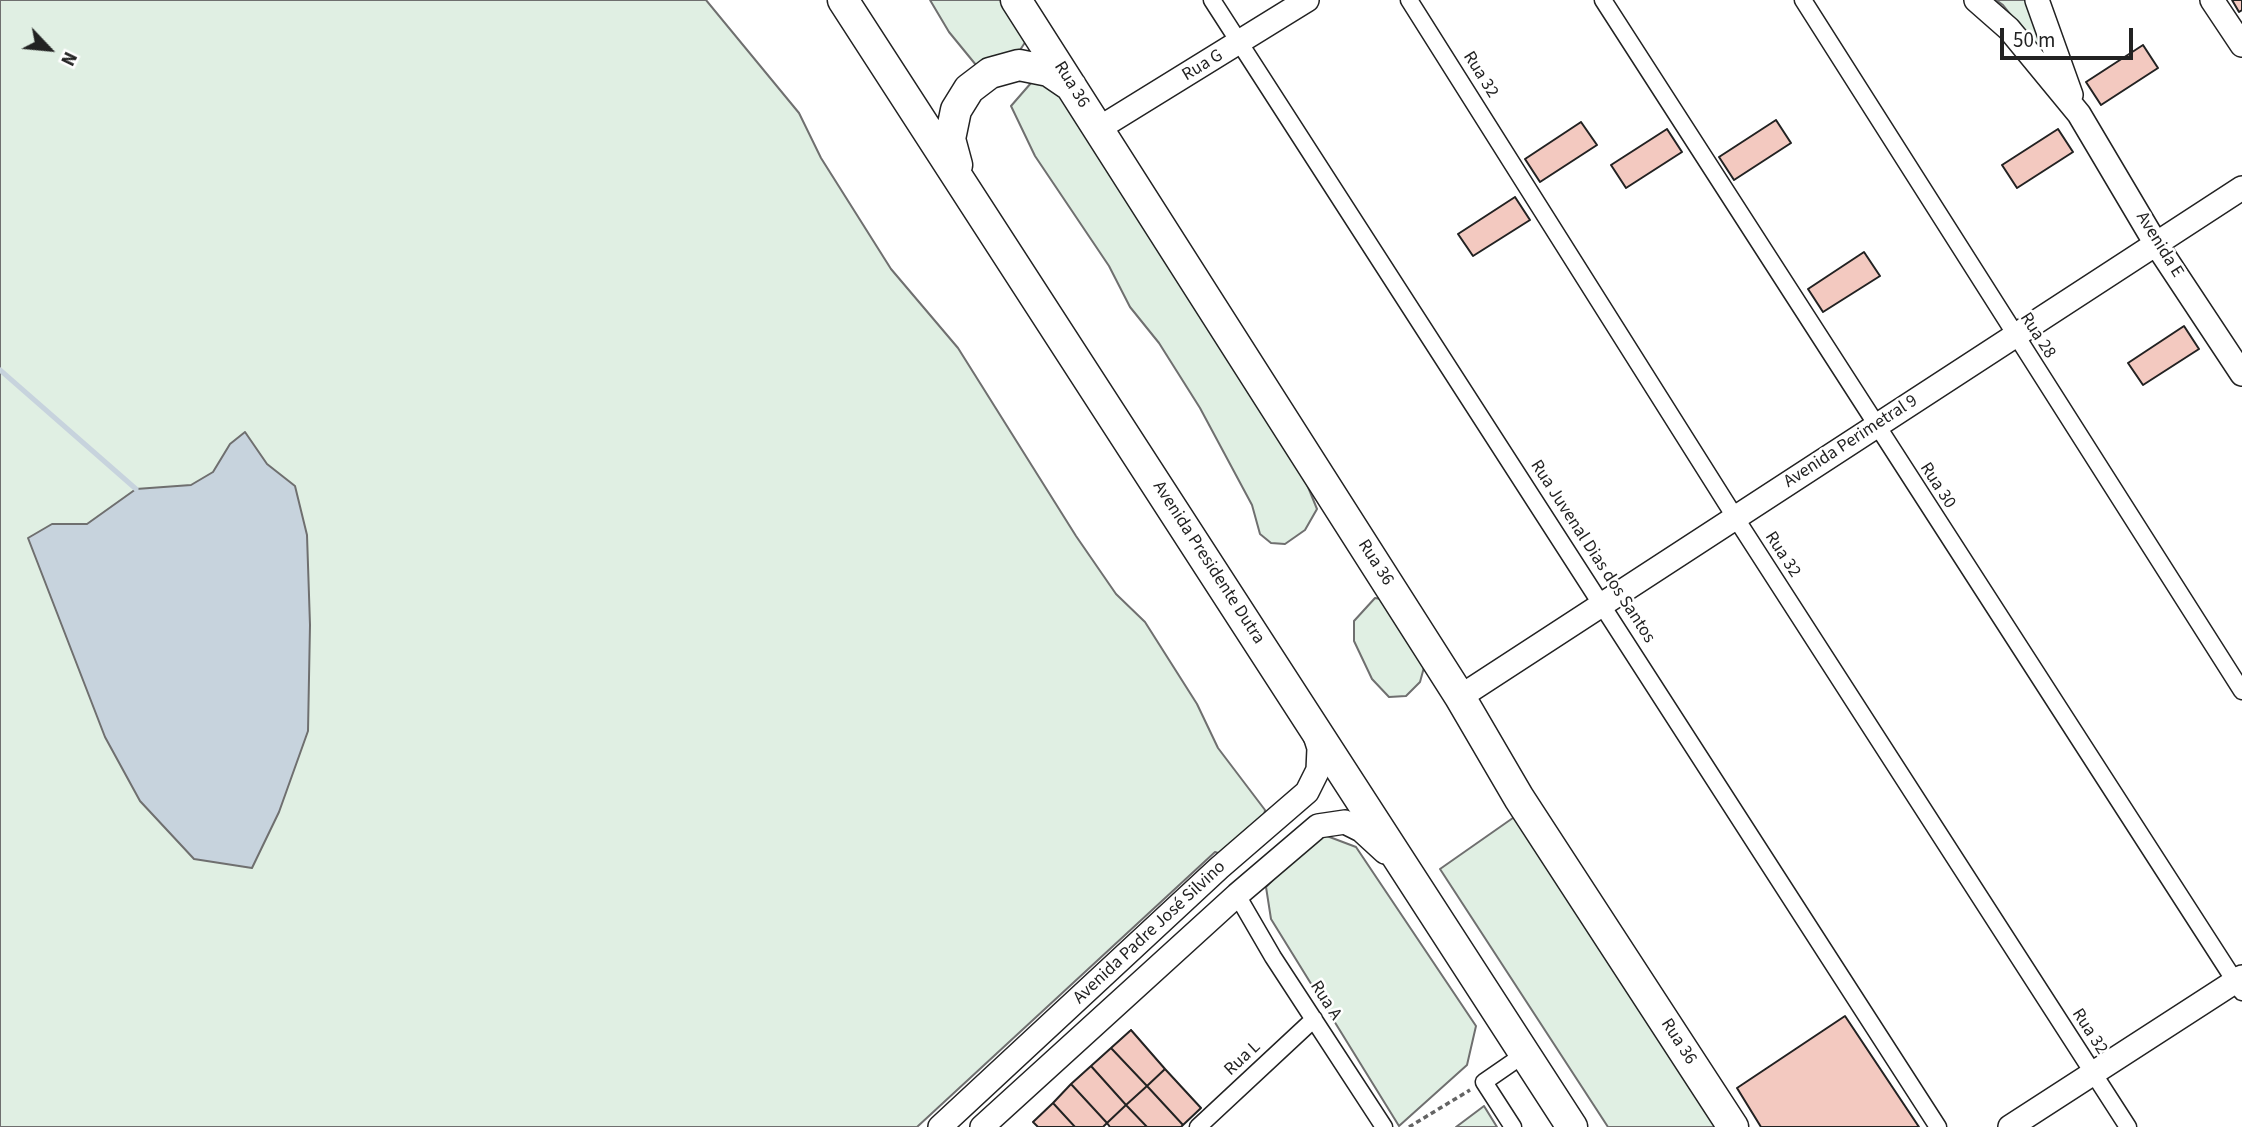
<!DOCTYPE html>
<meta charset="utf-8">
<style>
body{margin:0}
#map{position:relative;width:2242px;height:1127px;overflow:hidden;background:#fff;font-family:"Source Sans 3",sans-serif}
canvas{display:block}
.north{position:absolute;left:14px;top:14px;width:70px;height:70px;-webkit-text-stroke:5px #fff;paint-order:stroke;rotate:116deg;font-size:19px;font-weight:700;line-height:28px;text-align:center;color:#222}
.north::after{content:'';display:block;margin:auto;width:24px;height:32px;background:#222;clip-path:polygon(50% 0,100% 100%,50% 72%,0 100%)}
.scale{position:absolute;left:2000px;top:28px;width:133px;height:32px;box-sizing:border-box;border:4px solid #222;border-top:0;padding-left:9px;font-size:21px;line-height:24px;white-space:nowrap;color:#222;-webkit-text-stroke:5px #fff;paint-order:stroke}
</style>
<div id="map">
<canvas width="2242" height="1127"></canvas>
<div class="north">N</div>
<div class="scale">50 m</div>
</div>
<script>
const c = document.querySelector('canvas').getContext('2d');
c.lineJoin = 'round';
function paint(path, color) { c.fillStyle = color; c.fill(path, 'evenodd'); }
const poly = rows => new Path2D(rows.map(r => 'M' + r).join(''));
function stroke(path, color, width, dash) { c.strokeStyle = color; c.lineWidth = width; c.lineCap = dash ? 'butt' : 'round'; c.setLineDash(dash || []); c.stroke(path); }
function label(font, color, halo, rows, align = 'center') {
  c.font = font + ' "Source Sans 3",sans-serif'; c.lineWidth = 5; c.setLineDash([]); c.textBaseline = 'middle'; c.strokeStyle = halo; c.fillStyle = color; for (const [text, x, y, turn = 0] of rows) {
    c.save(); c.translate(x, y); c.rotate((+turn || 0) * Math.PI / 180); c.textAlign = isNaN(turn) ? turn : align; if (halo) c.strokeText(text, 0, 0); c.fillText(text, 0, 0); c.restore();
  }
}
const green = poly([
 [0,0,706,0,799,113,821,158,891,269,958,348,1076,536,1116,594,1145,622,1197,704,1218,748,1265,810,1263,824,1231,857,1215,852,917,1127,0,1127,0,0],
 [930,0,1017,0,1028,38,1018,53,976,65,949,32,930,0],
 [1996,0,2029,0,2049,63,2003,5,1996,0],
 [1031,83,1053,83,1282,423,1317,509,1305,530,1285,544,1271,543,1260,534,1252,505,1200,408,1159,343,1130,307,1109,266,1035,156,1011,106,1031,83],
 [1375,598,1393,601,1429,649,1420,682,1406,696,1389,697,1372,679,1354,641,1354,621,1375,598],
 [1520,813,1725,1127,1608,1127,1440,869,1520,813],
 [1319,833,1356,847,1476,1026,1467,1065,1399,1126,1271,919,1266,887,1319,833],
 [1484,1106,1497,1127,1456,1127,1484,1106]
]);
const water = poly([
 [245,432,267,464,295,486,307,535,310,625,308,731,279,812,252,868,194,859,140,801,105,737,28,538,52,524,87,524,136,489,191,485,213,472,230,444,245,432]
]);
const stream = poly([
 [0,370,136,489]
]);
const building = poly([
 [2232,0,2242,0,2242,10,2239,12,2232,0],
 [2143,45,2158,68,2101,105,2086,82,2143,45],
 [1776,120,1791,143,1734,180,1719,157,1776,120],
 [1581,122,1597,145,1540,182,1525,159,1581,122],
 [1667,129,1682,152,1626,188,1611,165,1667,129],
 [2058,129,2073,152,2017,188,2002,165,2058,129],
 [1515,197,1530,220,1473,256,1458,234,1515,197],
 [1864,252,1880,276,1823,312,1808,289,1864,252],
 [2184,326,2199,349,2143,385,2128,363,2184,326],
 [1845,1016,1919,1127,1761,1127,1737,1088,1845,1016],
 [1131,1030,1165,1069,1147,1086,1111,1048,1131,1030],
 [1111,1048,1147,1086,1126,1105,1091,1066,1111,1048],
 [1091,1066,1126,1105,1107,1123,1071,1084,1091,1066],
 [1165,1069,1201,1108,1183,1125,1147,1086,1165,1069],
 [1071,1084,1107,1123,1103,1127,1075,1127,1053,1103,1071,1084],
 [1147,1086,1183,1125,1181,1127,1147,1127,1126,1105,1147,1086],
 [1053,1103,1075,1127,1038,1127,1033,1122,1053,1103],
 [1126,1105,1147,1127,1110,1127,1107,1123,1126,1105]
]);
const path = poly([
 [1409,1127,1470,1090]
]);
const street = poly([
 [1212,0,1938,1127],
 [1409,0,1735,517,2128,1127],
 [1603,0,2242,992],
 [1803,0,2242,691],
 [1237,895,1273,957,1384,1127],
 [1198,1127,1314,1019],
 [1513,1127,1484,1082,1526,1053]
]);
const secondary = poly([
 [1976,0,2009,29,2079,114,2156,244,2242,374],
 [2037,0,2071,95],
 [2212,0,2242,45],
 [1098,129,1307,0],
 [1460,697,2242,188],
 [940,1127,1219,868,1307,792,1318,770,1319,748,1314,732],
 [982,1127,1237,895,1318,826,1345,822,1361,830,1385,852],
 [2010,1127,2242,977]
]);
const highway = poly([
 [843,0,1572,1127],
 [1016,0,1460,697,1519,798,1733,1127],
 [957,165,950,139,956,110,969,89,990,73,1019,65,1049,71,1071,86]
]);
const streetNames = [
 ["Rua G",1203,66,-31],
 ["Rua 32",1480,75,58],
 ["Rua 36",1071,85,58],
 ["Avenida E",2159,245,58],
 ["Rua 28",2037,336,57],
 ["Avenida Perimetral 9",1851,442,-33],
 ["Rua 30",1937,486,57],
 ["Rua Juvenal Dias dos Santos",1592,552,57],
 ["Rua 32",1782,555,57],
 ["Avenida Presidente Dutra",1208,563,57],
 ["Rua 36",1375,563,57],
 ["Avenida Padre José Silvino",1150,933,-43],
 ["Rua A",1325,1001,57],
 ["Rua 32",2089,1032,57],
 ["Rua 36",1678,1042,57],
 ["Rua L",1243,1059,-43]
];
paint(green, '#e0efe3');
stroke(green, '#6f6f6f', 2);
paint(water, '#c7d3dd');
stroke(water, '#6f6f6f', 2);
stroke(stream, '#c7d3dd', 5);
paint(building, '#f3c9c0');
stroke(building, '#222', 2);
stroke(street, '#222', 19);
stroke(secondary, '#222', 26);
stroke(highway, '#222', 33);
stroke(path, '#646464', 3.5, [5, 3.5]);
stroke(street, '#fff', 16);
stroke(secondary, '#fff', 23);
stroke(highway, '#fff', 30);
label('18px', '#222', '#fff', streetNames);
</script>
